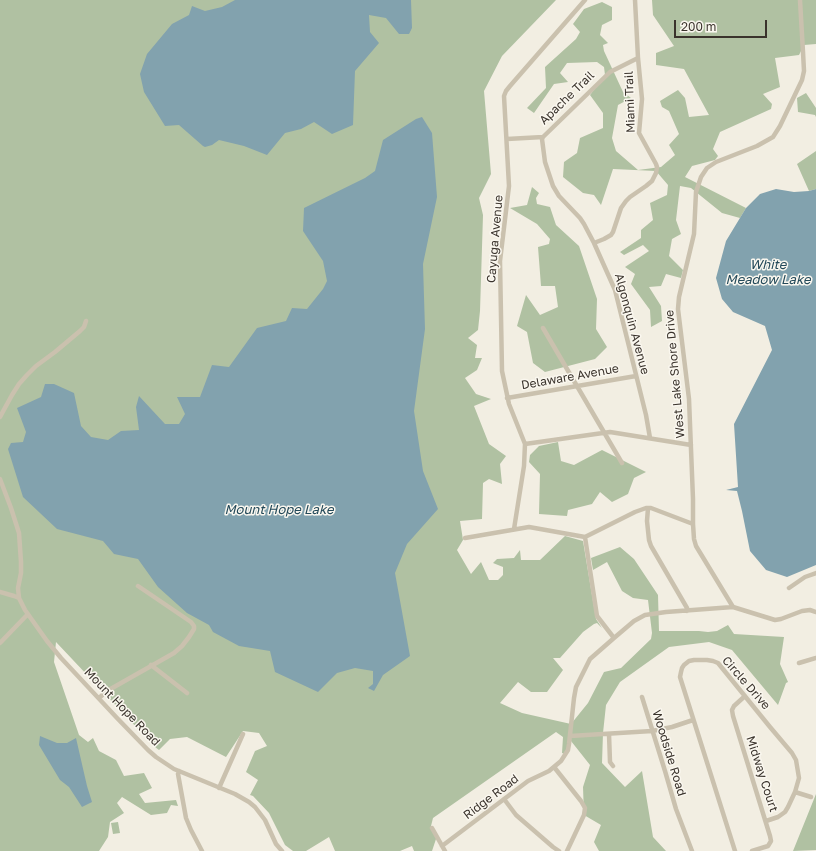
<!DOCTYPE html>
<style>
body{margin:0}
#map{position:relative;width:816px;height:851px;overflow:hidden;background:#f2eee2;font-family:"Golos Text",sans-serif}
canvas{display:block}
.scale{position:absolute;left:674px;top:20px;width:93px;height:18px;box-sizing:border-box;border:2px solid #3a332c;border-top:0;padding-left:5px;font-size:12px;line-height:14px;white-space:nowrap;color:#3a332c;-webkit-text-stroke:3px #faf7ef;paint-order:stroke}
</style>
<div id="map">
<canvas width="816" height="851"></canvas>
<div class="scale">200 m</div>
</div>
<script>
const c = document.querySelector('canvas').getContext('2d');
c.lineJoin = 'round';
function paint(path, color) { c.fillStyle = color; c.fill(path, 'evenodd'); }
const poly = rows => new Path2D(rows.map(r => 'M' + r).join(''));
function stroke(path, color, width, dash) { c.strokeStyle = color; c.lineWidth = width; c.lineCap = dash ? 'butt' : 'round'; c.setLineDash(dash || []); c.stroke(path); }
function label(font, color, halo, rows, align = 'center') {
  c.font = font + ' "Golos Text",sans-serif'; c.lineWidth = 3; c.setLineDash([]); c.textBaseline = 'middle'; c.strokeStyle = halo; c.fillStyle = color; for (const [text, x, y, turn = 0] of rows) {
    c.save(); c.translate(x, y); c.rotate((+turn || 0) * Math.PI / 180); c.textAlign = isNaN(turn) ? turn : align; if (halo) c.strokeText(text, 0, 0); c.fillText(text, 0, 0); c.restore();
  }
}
const green = poly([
 [0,0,556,0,502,56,484,91,491,174,479,198,483,215,480,311,478,330,468,338,477,345,475,358,482,358,477,370,465,378,476,394,491,399,474,406,489,444,506,456,500,464,502,484,489,479,483,483,482,519,460,521,463,540,457,550,471,574,481,562,489,580,498,580,503,575,503,567,493,563,497,559,514,558,520,550,521,560,540,560,565,536,583,541,596,619,602,628,597,623,594,624,583,632,560,658,553,658,563,670,547,692,531,692,518,682,500,703,522,713,571,724,588,703,604,672,621,668,651,639,652,633,648,600,633,598,622,591,607,562,593,570,591,558,620,547,634,559,658,595,659,631,699,631,708,632,717,631,728,625,734,634,784,637,780,664,788,682,786,683,778,705,732,650,709,642,669,647,620,682,606,705,603,733,602,763,625,787,642,771,653,837,666,851,599,851,594,842,601,825,584,815,583,787,590,765,571,741,565,754,562,753,563,737,556,732,433,818,431,826,437,836,432,851,414,851,412,846,400,851,335,851,329,837,306,851,293,851,285,845,269,813,253,796,250,795,258,780,246,772,255,751,267,746,259,733,243,731,226,757,187,737,170,739,159,750,155,747,56,642,54,662,79,735,88,742,93,738,99,751,116,760,124,776,144,773,152,788,139,794,145,803,176,800,178,806,171,805,167,813,151,815,122,797,117,803,124,813,110,822,108,837,99,851,0,851],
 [652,0,816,0,816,44,804,45,799,55,775,58,780,87,763,94,772,104,771,109,720,132,713,149,718,156,715,160,692,166,685,177,746,208,740,218,722,213,691,188,680,186,676,220,681,234,672,239,669,256,683,270,681,278,666,274,661,286,649,287,661,306,662,321,651,327,650,310,631,284,635,274,625,267,649,251,643,245,624,255,620,252,641,238,641,230,653,220,650,203,667,195,668,185,656,171,613,169,601,205,594,195,583,193,563,177,564,162,577,153,580,138,603,128,603,113,590,95,605,75,604,67,597,62,567,63,560,73,568,82,554,84,534,113,527,108,546,88,545,67,576,39,580,32,573,24,584,9,602,2,612,7,612,20,602,25,600,35,608,43,603,45,604,51,623,92,631,98,618,105,612,138,616,151,638,170,661,167,675,155,669,145,679,134,669,111,662,107,660,101,678,90,685,98,689,117,709,115,684,69,656,65,656,53,674,46,653,15],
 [806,93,816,108,816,117,815,115,798,112,797,98],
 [816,151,816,189,809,191,797,164],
 [532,187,539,193,536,198,537,204,550,207,556,225,579,246,597,299,596,329,607,347,595,359,545,372,533,363,527,332,517,326,526,295,540,315,558,307,555,286,541,286,538,247,549,244,550,239,537,224,510,208,527,205],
 [558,442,561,461,574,465,602,450,646,472,634,478,628,494,612,502,600,492,592,504,568,510,567,516,539,514,540,474,529,462,530,455,539,446],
 [816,794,816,850,793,851],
 [118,822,120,833,113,834,111,823]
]);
const water = poly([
 [235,0,411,0,412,28,409,34,399,34,386,18,369,15,370,32,379,43,355,71,353,125,332,134,314,122,301,129,285,133,267,155,244,146,219,140,212,145,205,147,203,146,179,125,165,126,144,92,140,74,147,54,172,24,189,15,192,6,205,11,222,7],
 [422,117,432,133,437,197,423,264,425,329,414,411,423,471,438,509,407,544,395,573,410,656,383,675,374,691,368,688,373,684,373,671,355,668,337,673,318,692,275,672,270,651,239,646,213,632,209,625,187,613,158,587,138,559,114,554,103,541,57,529,23,497,8,449,11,443,23,442,26,432,17,408,41,397,45,384,54,384,74,393,81,426,91,437,108,440,121,431,139,430,136,407,139,396,165,424,179,424,185,414,177,397,200,397,212,365,229,367,257,328,286,321,292,308,307,309,323,289,327,281,323,261,303,231,304,208,365,178,375,171,383,140,416,119],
 [776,189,794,192,809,191,816,189,816,565,787,577,766,570,750,551,742,511,737,491,726,490,738,487,734,424,772,350,765,326,733,312,722,299,716,278,726,241,746,208,760,194],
 [40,736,57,743,67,743,76,738,87,786,92,802,82,807,69,787,60,780,39,745]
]);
const minor = poly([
 [800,0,803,52,804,71,802,80,780,126,773,137,757,146,716,162,707,168,701,177,696,192,694,234,679,297,678,309,689,399,693,499,693,524,694,539,696,546,733,607,775,620,781,619,802,611,810,610,816,612],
 [543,137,542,139,545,162,553,186,559,196,580,218,584,224,594,243,615,290,646,415,650,438],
 [507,139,543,137,610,72,638,58],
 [594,243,604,239,611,235,613,232,621,208,626,201,630,197,646,186,652,181,656,173,657,167,656,164,639,133,642,99,638,58,635,0],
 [543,328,622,463],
 [507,398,636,376],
 [0,417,12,395,19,384,27,375,36,366,55,352,80,331,84,327,86,321],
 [525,444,610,432,691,445],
 [0,479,11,508,19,533,21,562,21,573,18,588,19,598,25,610,47,641,61,658,117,718,148,750,156,757,174,769,235,794,249,802,255,807,265,820,276,844,282,851],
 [648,508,647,521,649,540,651,546,687,608,687,611],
 [514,529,524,466,525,444,509,404,502,371,500,261,509,186,504,96,506,91,510,86,585,0],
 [585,537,597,616,614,638],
 [465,538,529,527,585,537,635,512,646,508,651,508,693,524],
 [789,588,805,577,816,573],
 [0,592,14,596,19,598],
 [0,643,28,614],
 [799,663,816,658],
 [151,665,187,693],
 [745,696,734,706,732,710,733,716,770,836,771,841,768,846,752,851],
 [642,697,665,771,676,809,692,851],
 [99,698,107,691,174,653,182,646,189,637,194,629,194,626,191,622,138,586],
 [609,734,610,762,613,766],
 [570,736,652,731,672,727,693,720],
 [554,767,581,801,585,808,584,815,567,851],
 [179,771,178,774,186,818,191,830,202,851],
 [219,788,243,734],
 [795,792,811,797],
 [504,799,516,815,553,847,559,851],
 [432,828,445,851],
 [442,846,528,781,549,771,561,761,568,750,569,744,574,698,576,687,590,659,614,638,634,621,645,615,666,612,733,607],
 [735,851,680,677,681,672,682,668,684,665,689,661,694,660,707,660,713,661,718,663,770,727,792,753,796,760,799,778,795,792,788,807,785,812,778,817,766,821]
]);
const streetNames = [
 ["Apache Trail",567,98,-44],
 ["Miami Trail",630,102,-92],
 ["Cayuga Avenue",495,239,-85],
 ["Algonquin Avenue",632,324,75],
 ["West Lake Shore Drive",675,374,-95],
 ["Delaware Avenue",570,377,-10],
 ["Circle Drive",746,683,49],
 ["Mount Hope Road",122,707,46],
 ["Woodside Road",669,753,73],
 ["Midway Court",762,774,72],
 ["Ridge Road",491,797,-37]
];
const waterNames = [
 ["White",768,265],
 ["Meadow Lake",768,280],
 ["Mount Hope Lake",279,510]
];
paint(green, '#b0c1a2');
paint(water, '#82a2ae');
stroke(minor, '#cac1ae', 4.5);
label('12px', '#3a332c', '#faf7ef', streetNames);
label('italic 13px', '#234959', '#faf7ef', waterNames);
</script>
